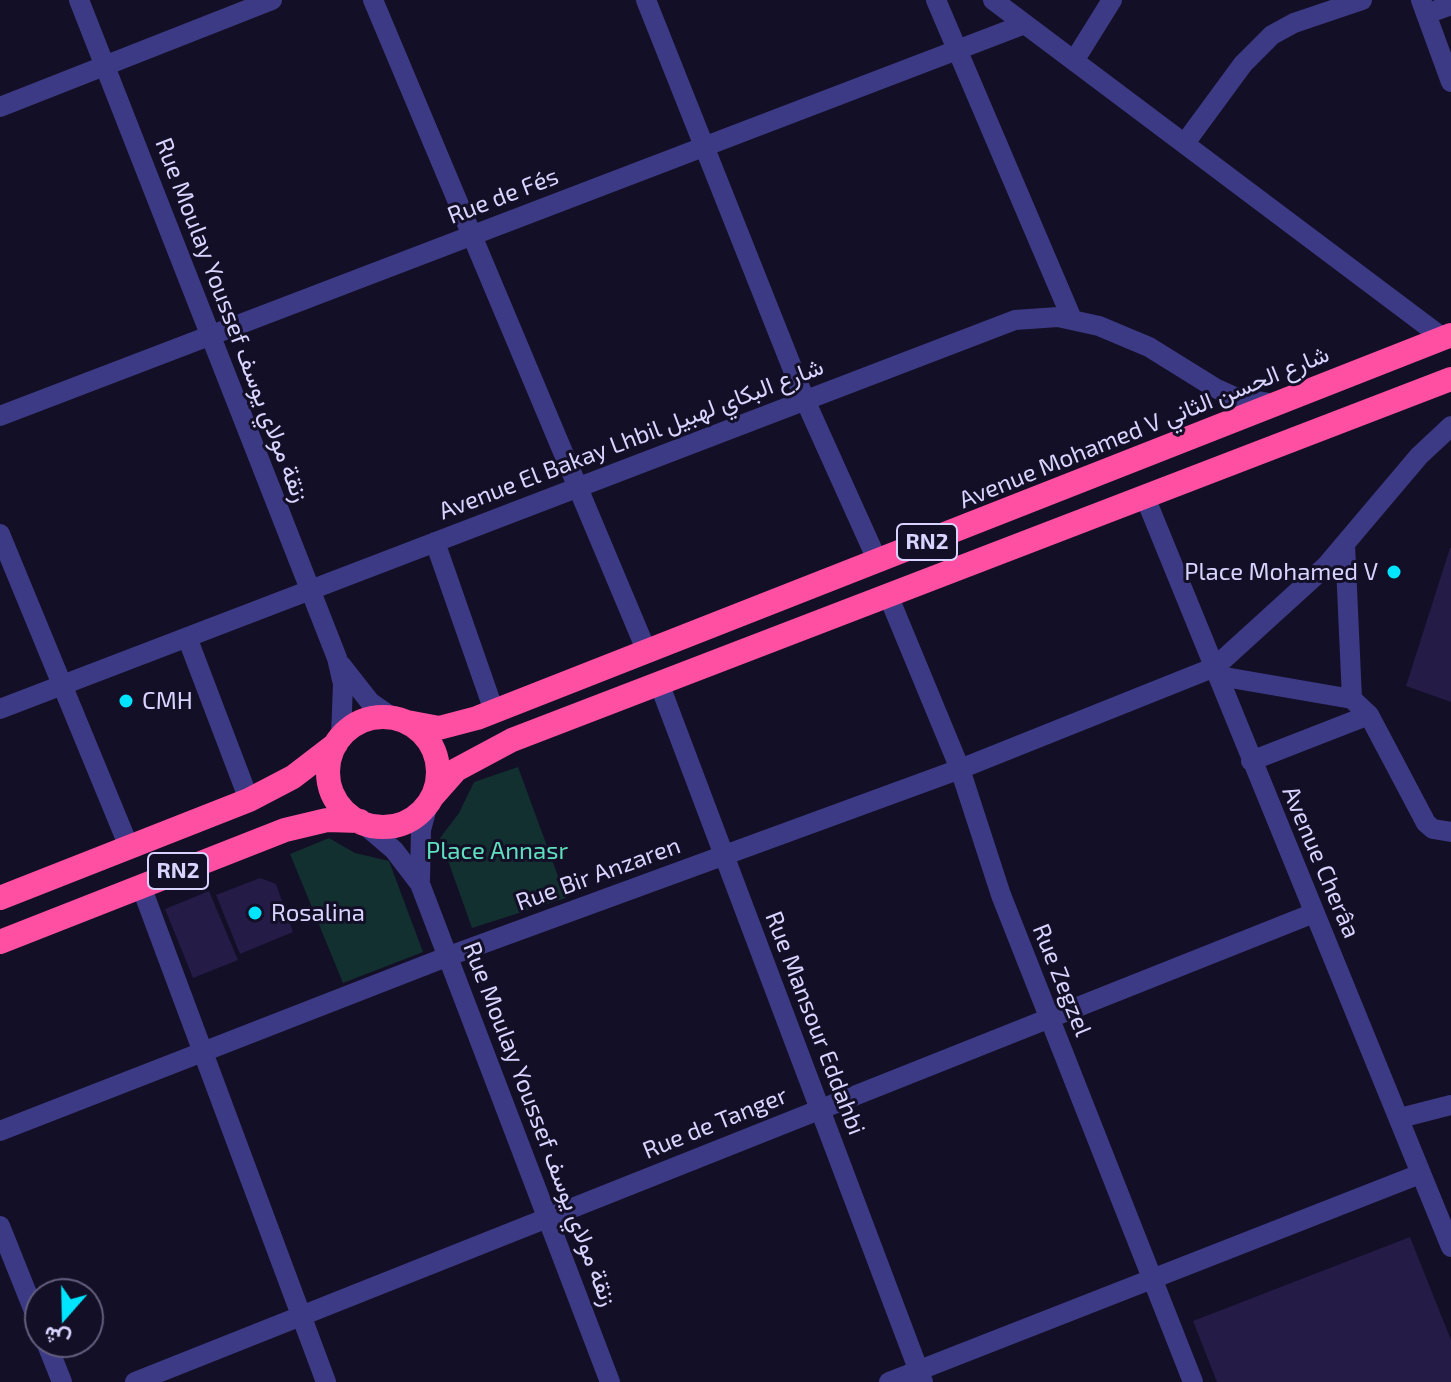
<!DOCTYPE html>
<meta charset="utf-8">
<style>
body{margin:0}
#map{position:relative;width:1451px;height:1382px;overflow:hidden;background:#130f26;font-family:"Exo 2",Vazirmatn,sans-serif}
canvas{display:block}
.north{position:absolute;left:24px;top:1278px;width:80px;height:80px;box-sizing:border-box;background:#130f26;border:2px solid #625e7d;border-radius:50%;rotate:200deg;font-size:22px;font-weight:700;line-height:32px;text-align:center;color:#d9d4ff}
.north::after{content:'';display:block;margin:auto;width:28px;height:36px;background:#00e5ff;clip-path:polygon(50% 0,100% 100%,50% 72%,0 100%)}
</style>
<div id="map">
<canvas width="1451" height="1382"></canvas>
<div class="north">ش</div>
</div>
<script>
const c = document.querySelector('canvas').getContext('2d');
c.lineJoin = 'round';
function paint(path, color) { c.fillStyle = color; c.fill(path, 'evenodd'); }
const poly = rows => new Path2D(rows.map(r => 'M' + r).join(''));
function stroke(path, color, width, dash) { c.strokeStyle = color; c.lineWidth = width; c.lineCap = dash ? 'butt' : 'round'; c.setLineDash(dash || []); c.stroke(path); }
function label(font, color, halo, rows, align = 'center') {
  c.font = font + ' "Exo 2",Vazirmatn,sans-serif'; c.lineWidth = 6; c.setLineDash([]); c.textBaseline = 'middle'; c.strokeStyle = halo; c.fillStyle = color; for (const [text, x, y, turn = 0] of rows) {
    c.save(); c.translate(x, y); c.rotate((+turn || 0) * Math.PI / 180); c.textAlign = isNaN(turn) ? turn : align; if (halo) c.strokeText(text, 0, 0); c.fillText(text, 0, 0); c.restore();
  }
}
const green = poly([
 [518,767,566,898,472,928,440,838,459,813,474,782],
 [329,838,355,853,389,861,423,952,343,983,290,854]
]);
const building = poly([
 [1450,548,1451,548,1451,702,1406,686],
 [260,878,276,884,293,932,240,954,216,895],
 [209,891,238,960,193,978,165,909],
 [1410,1237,1451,1340,1451,1382,1217,1382,1193,1321]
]);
const minor = poly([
 [79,0,337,658,343,684,341,737],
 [373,0,647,652],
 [646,0,805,400,878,562],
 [936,0,1072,319],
 [993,0,1443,338],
 [1421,0,1451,82],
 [1426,14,1451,5],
 [1074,61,1112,0],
 [0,107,272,0],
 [1185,143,1243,64,1272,35,1294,23,1362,0],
 [0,416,1025,24],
 [1145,497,1451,1247],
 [0,534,129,847],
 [435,542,494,711],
 [1345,544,1352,699],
 [888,595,960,769,1001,895,1193,1382],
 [187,637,249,800],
 [341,665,370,702,393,718],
 [1219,676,1352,699,1369,715,1426,823,1433,829,1451,832],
 [659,683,923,1382],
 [0,709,1015,320,1058,317,1099,326,1149,347,1215,388,1235,397,1275,404],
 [1251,761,1369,715],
 [360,821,394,850,420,884,610,1382],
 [420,880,421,830,428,804],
 [141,886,326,1382],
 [1400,1118,1451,1105],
 [0,1131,449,956,960,769,1215,667,1326,566,1419,456,1451,426],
 [0,1226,40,1326],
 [46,1342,62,1382],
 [135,1382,1314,913],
 [889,1382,1420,1174]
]);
const highway = poly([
 '328 772a55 55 0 1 1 110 0a55 55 0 1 1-110 0Z',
 [407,722,439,728,477,718,1451,335],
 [433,796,456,770,512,740,1451,379],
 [0,898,249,800,293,777,336,744],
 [0,942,285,830,327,820,360,821]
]);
const markers = [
 [1394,572,8,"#00e5ff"],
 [126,701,8,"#00e5ff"],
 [255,913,8,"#00e5ff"]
];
const shields = [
 [927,542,60],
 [178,871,60]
];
const shieldNames = [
 ["RN2",927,542],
 ["RN2",178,871]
];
const streetNames = [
 ["Rue de Fés",503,196,-21],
 ["Rue Moulay Youssef زنقة مولاي يوسف",232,320,69],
 ["Avenue Mohamed V شارع الحسن الثاني",1144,427,-22],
 ["Avenue El Bakay Lhbil شارع البكاي لهبيل",631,439,-21],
 ["Avenue Cherâa",1321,862,67],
 ["Rue Bir Anzaren",598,874,-20],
 ["Rue Zegzel",1062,980,68],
 ["Rue Mansour Eddahbi",815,1023,69],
 ["Rue de Tanger",715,1123,-22],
 ["Rue Moulay Youssef زنقة مولاي يوسف",540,1124,69]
];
const poiNames = [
 ["Place Mohamed V",1378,572,"right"],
 ["CMH",142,701],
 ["Rosalina",271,913]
];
const parkNames = [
 ["Place Annasr",497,851]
];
paint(green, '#12302f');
paint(building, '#241b47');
stroke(minor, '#3d3a85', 20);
stroke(highway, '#ff4fa3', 24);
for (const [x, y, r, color] of markers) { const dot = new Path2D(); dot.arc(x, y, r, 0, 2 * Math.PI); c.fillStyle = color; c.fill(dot); stroke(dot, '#130f26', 3); }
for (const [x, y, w] of shields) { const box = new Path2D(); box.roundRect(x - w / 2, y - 18, w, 36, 6); c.fillStyle = '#130f26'; c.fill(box); stroke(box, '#d9d4ff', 2); }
label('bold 22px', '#d9d4ff', null, shieldNames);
label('24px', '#d9d4ff', '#130f26', streetNames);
label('24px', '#d9d4ff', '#130f26', poiNames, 'left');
label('24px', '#5fe0c0', '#130f26', parkNames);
</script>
